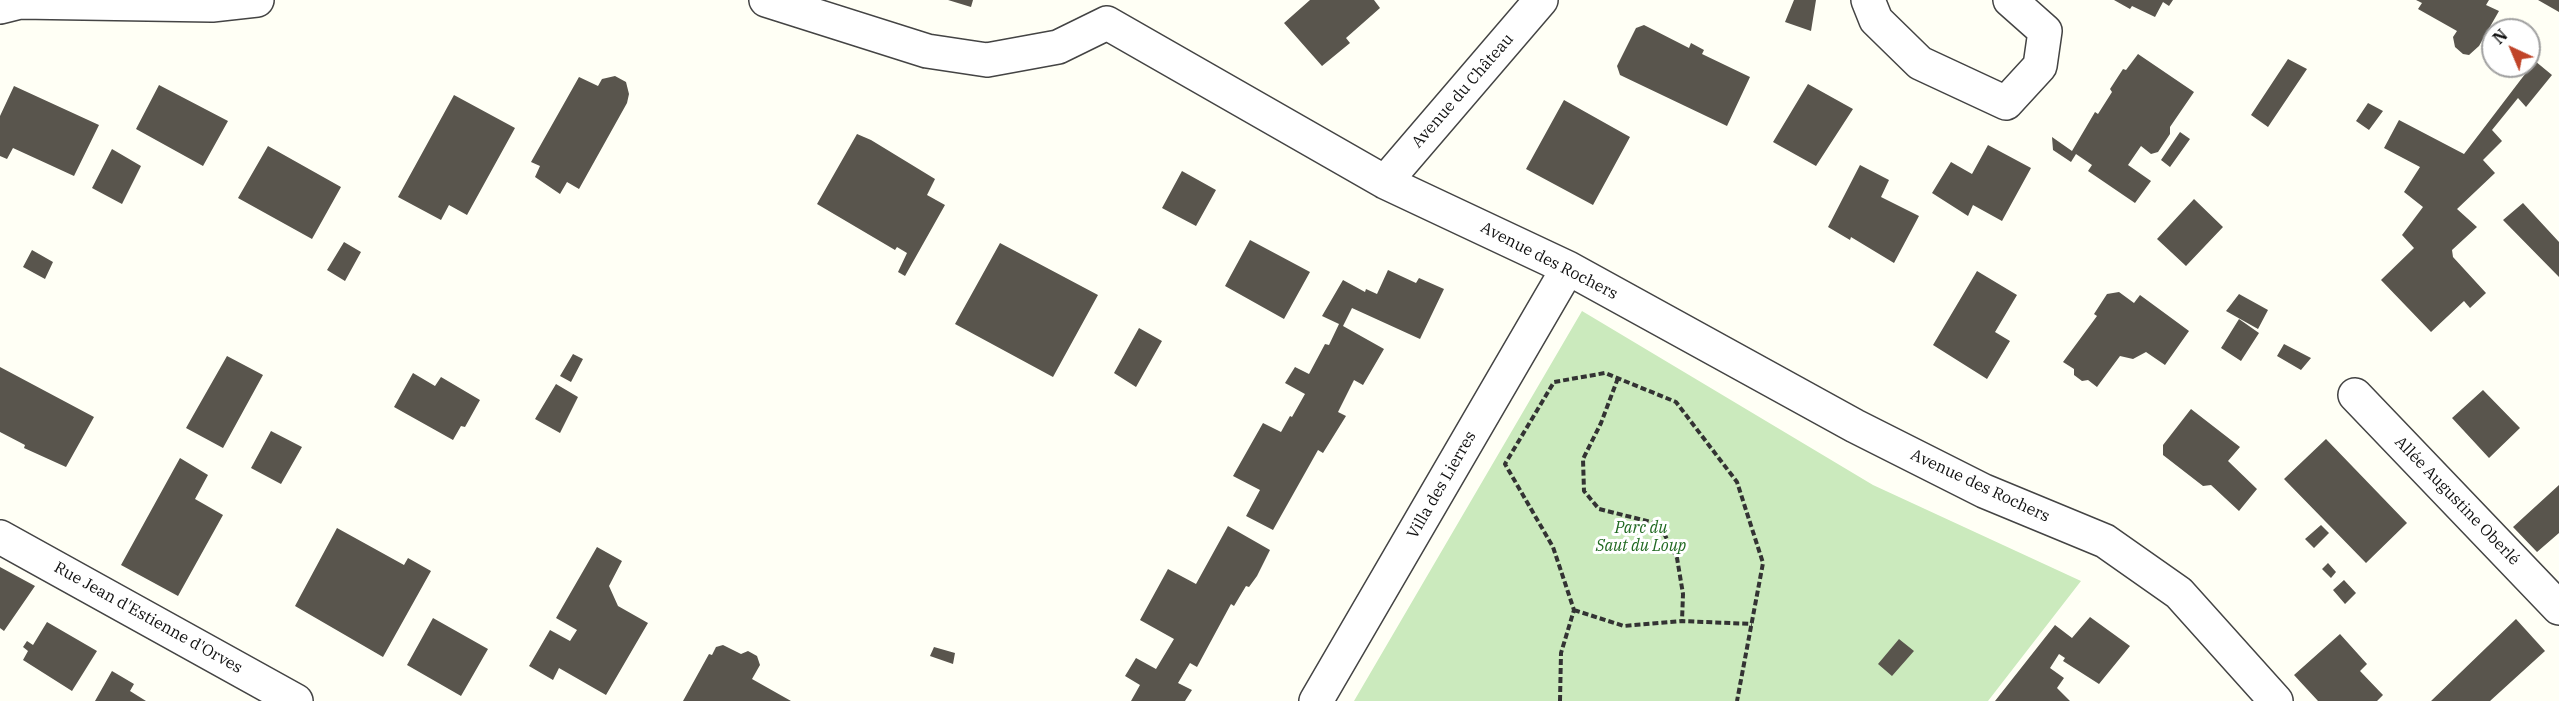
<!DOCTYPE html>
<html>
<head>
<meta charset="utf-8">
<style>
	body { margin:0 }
	#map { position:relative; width:2559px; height:701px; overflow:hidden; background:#fffff5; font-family:"IBM Plex Serif",serif }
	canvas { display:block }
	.north { position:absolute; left:2481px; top:18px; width:60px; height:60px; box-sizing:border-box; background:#fff; border:2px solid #a0a0a0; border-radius:50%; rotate:316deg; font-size:16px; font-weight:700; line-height:24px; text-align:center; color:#111 }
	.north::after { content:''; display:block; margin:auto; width:21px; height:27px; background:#c04429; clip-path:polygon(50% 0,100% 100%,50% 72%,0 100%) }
</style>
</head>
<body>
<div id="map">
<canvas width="2559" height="701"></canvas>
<div class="north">N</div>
</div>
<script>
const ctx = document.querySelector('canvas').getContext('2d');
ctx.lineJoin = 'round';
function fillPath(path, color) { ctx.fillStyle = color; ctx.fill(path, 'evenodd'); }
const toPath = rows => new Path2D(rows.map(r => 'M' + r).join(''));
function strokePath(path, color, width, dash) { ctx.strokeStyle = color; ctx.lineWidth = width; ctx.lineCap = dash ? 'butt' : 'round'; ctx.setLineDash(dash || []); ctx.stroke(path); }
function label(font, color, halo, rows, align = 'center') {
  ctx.font = font + ' "IBM Plex Serif",serif'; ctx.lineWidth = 6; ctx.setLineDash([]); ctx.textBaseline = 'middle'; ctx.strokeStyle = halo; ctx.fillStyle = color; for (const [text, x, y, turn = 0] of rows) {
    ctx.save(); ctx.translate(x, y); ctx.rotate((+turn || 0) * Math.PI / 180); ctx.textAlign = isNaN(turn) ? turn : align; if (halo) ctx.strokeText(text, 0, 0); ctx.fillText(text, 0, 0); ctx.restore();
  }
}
const green = toPath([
	[1582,311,1873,485,2081,581,1988,701,1354,701]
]);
const building = toPath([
	[948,0,973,0,971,7],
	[1310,0,1374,0,1380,8,1346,38,1350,43,1322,66,1284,23],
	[1794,0,1816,0,1811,31,1785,22],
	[2114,0,2173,0,2169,6,2163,2,2155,17,2132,6,2130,9],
	[2416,0,2489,0,2486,5,2499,11,2479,46,2469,55,2463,54,2455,47,2453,37,2457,31,2418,9,2422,3],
	[2538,0,2559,0,2559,12],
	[1644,25,1689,48,1691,43,1704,50,1702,54,1750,77,1727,126,1620,75,1617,66,1636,28],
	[2138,54,2194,92,2170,127,2170,134,2158,152,2151,154,2141,146,2128,165,2151,181,2135,203,2088,171,2092,165,2076,154,2071,162,2053,150,2052,137,2072,151,2095,112,2098,114,2112,92,2110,89,2123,69,2126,70],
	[2288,59,2307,69,2268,127,2251,115],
	[2535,61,2552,75,2526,107,2518,98,2492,130,2502,141,2483,160,2495,173,2457,209,2477,227,2452,250,2453,257,2486,293,2470,308,2464,301,2431,332,2381,280,2414,248,2402,235,2423,207,2404,192,2420,167,2384,148,2399,120,2464,154],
	[615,76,626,82,629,94,627,103,579,189,567,182,560,194,535,177,540,166,531,162,579,77,598,86,602,79],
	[1808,84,1853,109,1816,166,1773,142],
	[159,85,228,121,203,166,136,129],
	[14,86,99,125,74,176,13,148,7,159,0,156,0,116],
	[454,95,515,128,467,215,449,205,441,220,398,197],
	[1564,100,1630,137,1593,205,1526,169],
	[2368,103,2383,111,2369,130,2356,121],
	[2180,132,2190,139,2170,167,2161,160],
	[857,134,871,140,935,179,927,195,945,205,905,276,898,272,907,253,897,247,895,250,817,204],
	[1988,145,2031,168,2002,221,1973,205,1968,216,1932,193,1951,162,1972,174],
	[268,146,341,187,312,239,238,198],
	[112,149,141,166,122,204,92,188],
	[1860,165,1889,180,1881,197,1919,216,1894,263,1851,237,1850,240,1828,227],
	[1182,171,1216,190,1196,226,1162,208],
	[2194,199,2223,227,2186,266,2157,239],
	[2523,203,2559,242,2559,277,2503,220],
	[1250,240,1310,272,1284,319,1225,286],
	[344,242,361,252,345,281,327,270],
	[1000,243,1098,295,1053,377,955,324],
	[32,250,53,262,45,279,23,267],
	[1388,270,1416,283,1419,278,1444,289,1420,339,1352,308,1343,326,1384,349,1363,385,1354,380,1338,412,1346,416,1323,453,1318,450,1273,530,1246,516,1260,490,1233,476,1263,423,1281,432,1290,416,1292,417,1305,394,1285,383,1295,367,1309,374,1325,344,1329,345,1339,324,1322,316,1343,280,1365,292,1366,289,1377,294],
	[1977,271,2017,295,1995,332,2010,341,1987,379,1933,345],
	[2119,292,2134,303,2140,295,2189,331,2165,365,2146,352,2133,359,2120,356,2097,387,2088,380,2082,381,2074,375,2074,369,2063,362,2097,316,2094,314,2107,294],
	[2239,294,2268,310,2258,329,2226,311],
	[2239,319,2259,333,2241,361,2221,348],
	[1139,328,1162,341,1136,387,1114,373],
	[2284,344,2311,358,2301,370,2277,356],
	[573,354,583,359,571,382,560,376],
	[227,356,263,375,223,448,186,428],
	[0,367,94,417,66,467,24,448,25,445,0,432],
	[413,373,435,386,441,377,480,400,465,427,461,426,453,440,394,407],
	[556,384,578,397,560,433,535,419],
	[2483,390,2520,428,2489,458,2452,418],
	[2191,409,2240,447,2228,461,2257,489,2239,511,2211,485,2203,486,2163,455,2163,445],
	[271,431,302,447,281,484,251,468],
	[2326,439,2407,523,2366,563,2284,479],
	[180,458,208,475,195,499,223,515,178,596,121,565],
	[2559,485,2559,533,2537,552,2513,527],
	[2321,525,2329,533,2314,548,2305,539],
	[1228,526,1270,550,1257,576,1249,587,1246,586,1234,606,1231,604,1197,667,1190,663,1178,683,1192,690,1185,701,1131,701,1140,685,1125,676,1136,658,1156,669,1174,639,1140,620,1168,569,1196,584],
	[337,528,404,565,408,558,431,571,383,657,295,606],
	[597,547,622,561,609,586,618,606,648,623,606,695,559,668,553,680,529,666,550,630,570,641,577,630,556,618],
	[2328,563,2336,572,2331,578,2322,569],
	[0,567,35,586,4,631,0,628],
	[2344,580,2356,593,2345,604,2333,590],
	[2090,617,2130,646,2099,684,2063,661,2065,658,2059,654,2050,668,2064,678,2057,688,2070,701,1995,701,2055,625,2072,638],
	[433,618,488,649,461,696,407,665],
	[2516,619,2545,651,2490,701,2431,701],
	[47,622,97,651,72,691,23,660,28,651,23,647,27,641,33,645],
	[2340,634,2367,664,2360,671,2383,695,2377,701,2318,701,2294,675],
	[1899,639,1914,651,1892,676,1878,664],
	[723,645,741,654,748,651,757,656,760,665,752,679,791,701,683,701,709,654,712,655,716,647],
	[934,647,955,653,953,664,930,656],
	[112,671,134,684,130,691,146,701,95,701]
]);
const path = toPath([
	[1618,378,1601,423,1583,459,1584,491,1599,509,1659,524,1677,558,1683,594,1682,621],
	[1574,610,1624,626,1682,621,1752,624],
	[1560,701,1561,653,1574,610,1553,547,1505,464,1554,382,1605,373,1676,402,1737,482,1763,563,1737,701]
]);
const minor = toPath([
	[766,0,927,51,987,60,1058,47,1107,23],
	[1868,0,1876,20,1920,63,2006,103,2040,66,2045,31,2010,0],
	[0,7,20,2,212,5,257,0],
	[1107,23,1385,182,1568,268,1855,426,1984,491,2105,541,2179,593,2276,701],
	[1385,182,1541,0],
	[2355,395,2559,608],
	[0,537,296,701],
	[1316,701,1568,268]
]);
const streetNames = [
	["Avenue du Château",1463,91,-49],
	["Avenue des Rochers",1549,261,27],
	["Villa des Lierres",1442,485,-60],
	["Avenue des Rochers",1980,486,25],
	["Allée Augustine Oberlé",2457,501,46],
	["Rue Jean d'Estienne d'Orves",148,618,29]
];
const parkNames = [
	["Parc du",1641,528],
	["Saut du Loup",1641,546]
];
fillPath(green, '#cbeabd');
fillPath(building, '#59554d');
strokePath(minor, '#444', 36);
strokePath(path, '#333', 4, [6, 3]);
strokePath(minor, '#fff', 33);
label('16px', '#111', '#fff', streetNames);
label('italic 16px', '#206921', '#fff', parkNames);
</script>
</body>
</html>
